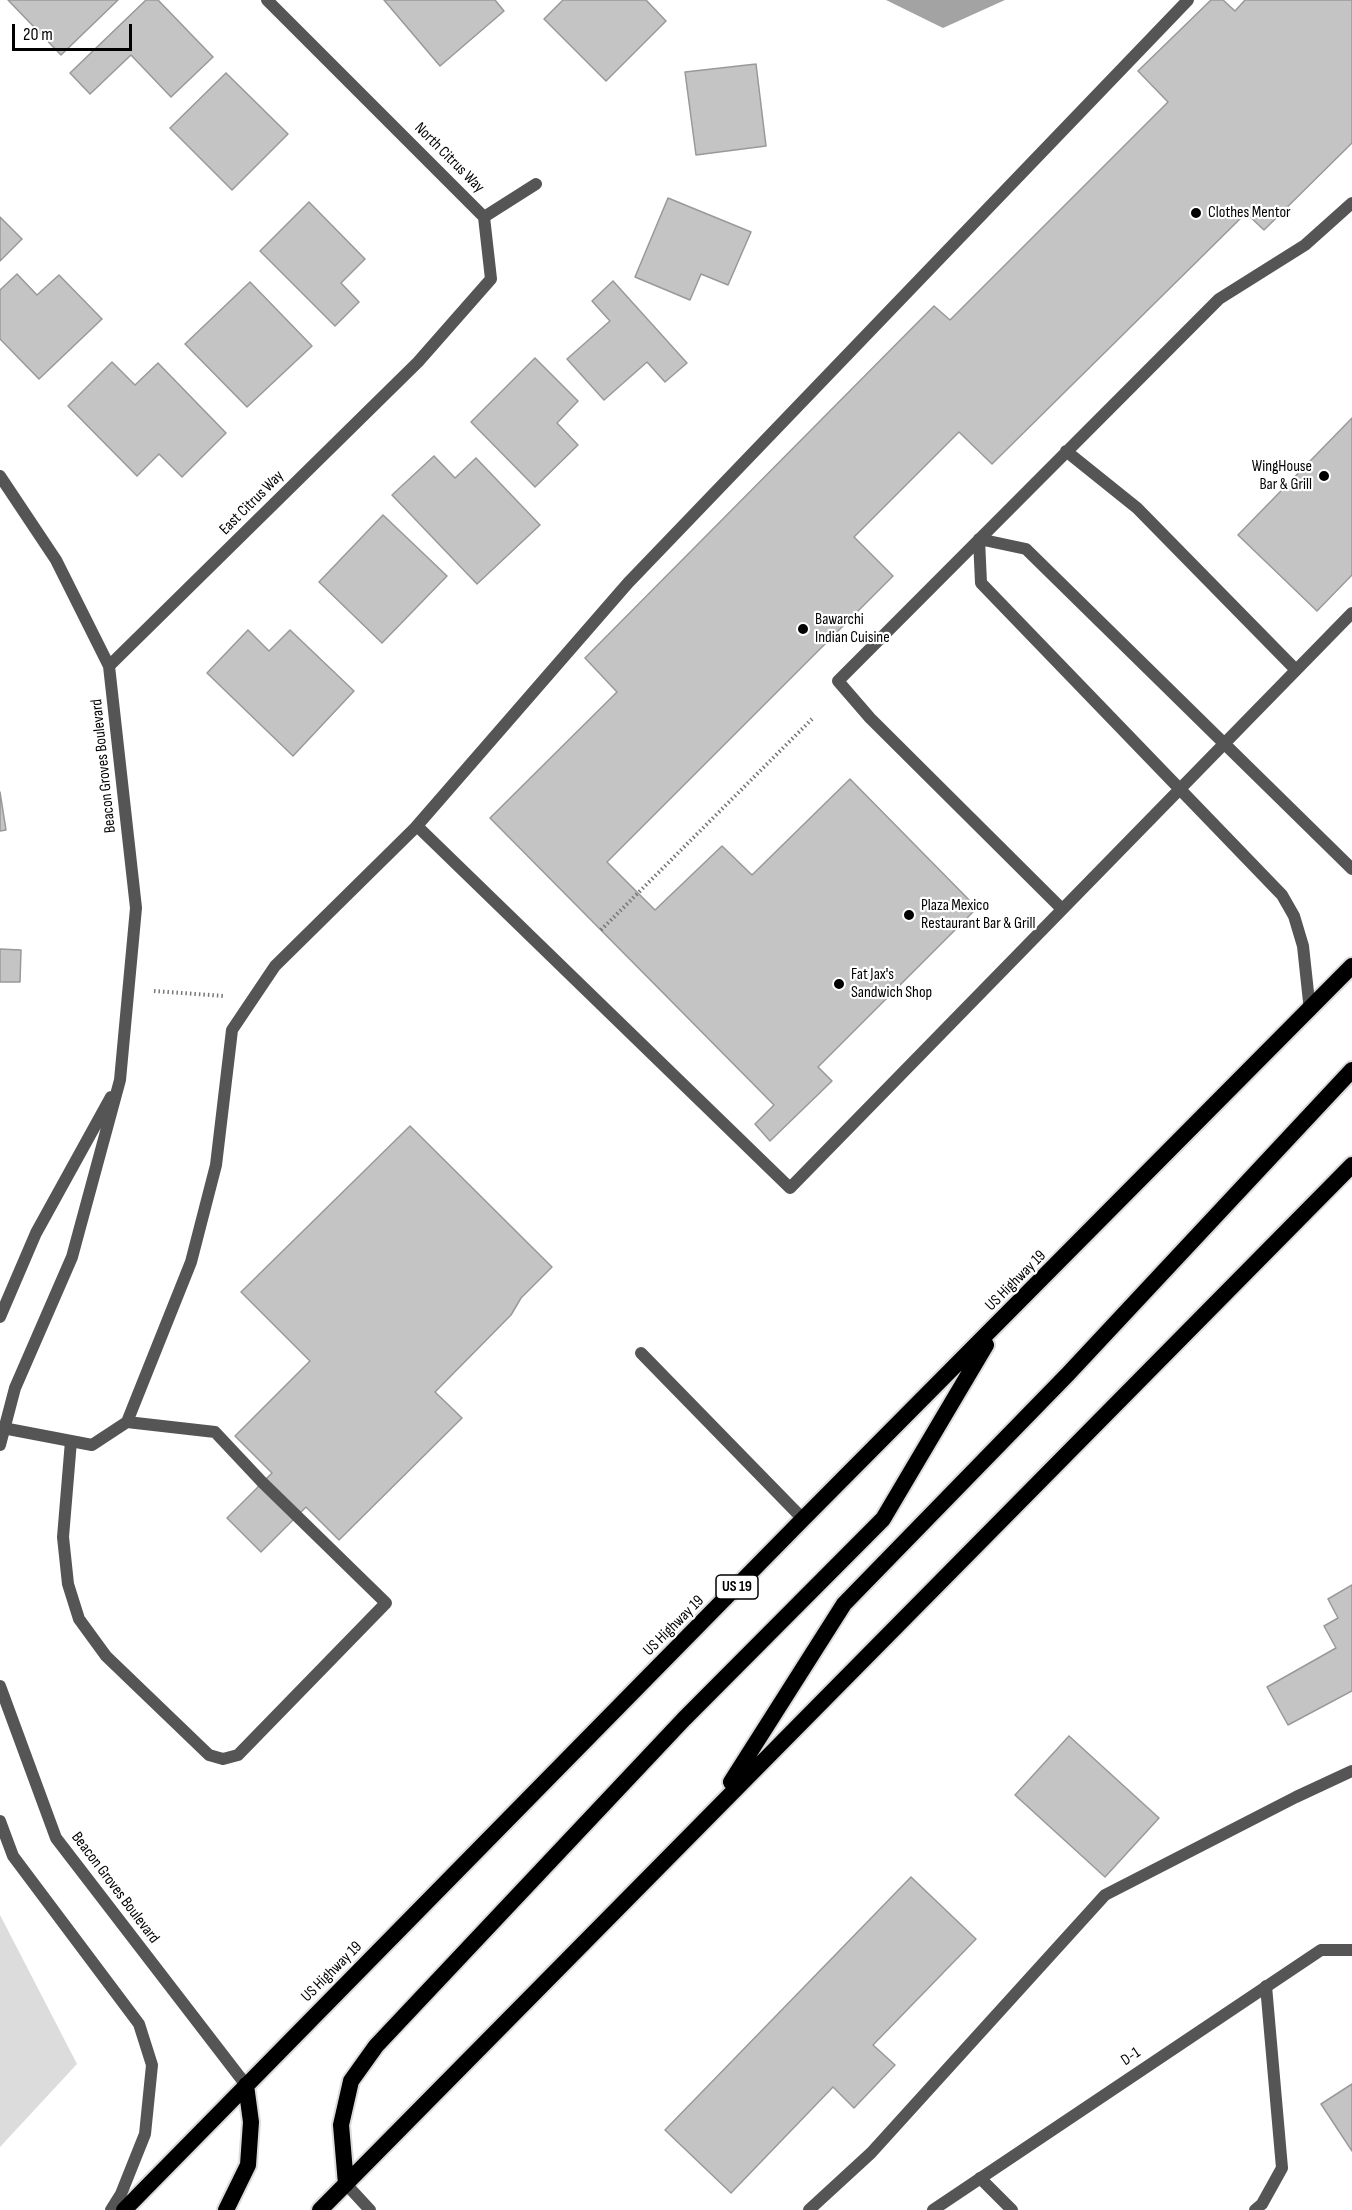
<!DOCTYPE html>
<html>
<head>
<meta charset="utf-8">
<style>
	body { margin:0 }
	#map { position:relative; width:1352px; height:2210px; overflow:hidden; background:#fff; font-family:"Sofia Sans Condensed",sans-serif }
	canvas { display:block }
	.scale { position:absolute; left:12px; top:24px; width:120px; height:27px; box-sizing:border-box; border:3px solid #000; border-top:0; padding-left:8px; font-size:18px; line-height:21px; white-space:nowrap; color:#000; -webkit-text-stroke:4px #fff; paint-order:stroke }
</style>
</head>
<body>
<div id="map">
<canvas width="1352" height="2210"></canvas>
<div class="scale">20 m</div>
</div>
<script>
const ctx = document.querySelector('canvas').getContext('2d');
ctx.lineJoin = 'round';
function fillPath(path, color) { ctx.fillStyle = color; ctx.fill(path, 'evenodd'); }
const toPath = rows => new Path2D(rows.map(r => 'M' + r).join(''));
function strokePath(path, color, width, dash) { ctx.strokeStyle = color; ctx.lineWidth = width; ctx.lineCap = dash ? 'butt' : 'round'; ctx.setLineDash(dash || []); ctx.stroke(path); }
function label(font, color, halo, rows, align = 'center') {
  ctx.font = font + ' "Sofia Sans Condensed",sans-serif'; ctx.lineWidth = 4.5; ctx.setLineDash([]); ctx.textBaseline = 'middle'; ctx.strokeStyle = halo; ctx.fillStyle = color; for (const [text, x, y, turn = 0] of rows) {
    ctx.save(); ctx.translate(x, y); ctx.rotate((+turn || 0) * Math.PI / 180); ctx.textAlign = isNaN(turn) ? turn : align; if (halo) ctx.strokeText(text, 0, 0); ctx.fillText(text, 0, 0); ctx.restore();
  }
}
const green = toPath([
	[0,1915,77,2064,0,2147]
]);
const water = toPath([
	[886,0,1005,0,943,28]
]);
const building = toPath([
	[8,0,118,0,61,55,8,0],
	[146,0,158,0,213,57,171,97,131,55,90,94,70,73,146,0],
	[384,0,495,0,504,11,440,66,384,0],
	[563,0,646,0,666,21,606,81,544,19,563,0],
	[1211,0,1223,0,1235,11,1245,0,1352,0,1352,143,1264,230,1246,213,992,464,959,432,854,537,893,576,607,862,655,910,722,846,752,875,850,779,977,908,818,1067,832,1081,770,1141,755,1124,774,1105,490,818,617,692,585,658,934,306,950,320,1168,102,1138,71,1211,0],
	[756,64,766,146,696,155,685,72,756,64],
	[226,73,288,134,232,190,170,128,226,73],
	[668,198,751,232,728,285,701,274,690,300,635,277,668,198],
	[309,202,365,259,341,283,359,302,335,326,260,251,309,202],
	[0,217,22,239,0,261,0,217],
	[17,274,37,295,59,275,102,319,39,379,0,339,0,290,17,274],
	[613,281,687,363,665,382,647,362,604,400,567,359,610,321,592,301,613,281],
	[250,282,312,346,247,407,185,344,250,282],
	[535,358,578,401,557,423,578,445,535,487,471,422,535,358],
	[112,362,135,385,158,363,226,433,182,477,159,454,137,476,68,406,112,362],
	[1352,418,1352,575,1317,611,1238,535,1352,418],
	[434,456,455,478,476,458,540,525,477,584,392,495,434,456],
	[383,515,447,576,382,643,319,582,383,515],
	[248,630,269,651,290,630,354,691,293,756,207,673,248,630],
	[0,792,6,830,0,831,0,792],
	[0,949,21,950,20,982,0,982,0,949],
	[410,1126,552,1267,521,1298,511,1315,435,1392,462,1418,339,1540,306,1507,261,1552,227,1518,272,1473,235,1436,310,1361,241,1292,410,1126],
	[1352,1585,1352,1691,1288,1725,1267,1687,1336,1648,1324,1626,1338,1618,1328,1599,1352,1585],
	[1069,1736,1159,1818,1105,1877,1015,1795,1069,1736],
	[911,1877,976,1939,873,2045,895,2065,854,2108,833,2087,731,2193,665,2130,911,1877],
	[1352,2084,1352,2151,1321,2104,1352,2084]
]);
const path = toPath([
	[601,930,812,719],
	[154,991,224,996]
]);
const service = toPath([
	[1066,451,1137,508,1296,670],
	[979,539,981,583,1282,895,1294,916,1303,946,1310,1011],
	[979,539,1026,549,1352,869],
	[415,828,628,583,1188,0],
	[1062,909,870,718,838,681,1219,299,1305,245,1352,203],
	[641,1353,803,1519],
	[3,1428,92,1445,127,1422,191,1262,216,1165,232,1030,275,966,417,826,790,1188,1352,613],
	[71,1441,63,1537,68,1584,79,1619,106,1656,209,1755,223,1759,238,1755,386,1603,262,1482,215,1432,127,1422],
	[980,2178,1012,2210],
	[809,2210,871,2153,1105,1895,1296,1797,1352,1771],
	[1255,2210,1262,2204,1282,2168,1266,1986]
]);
const minor = toPath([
	[484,217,536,184],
	[0,476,56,560,109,666,136,908,120,1080,72,1257,15,1388,0,1445],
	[109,666,418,362,491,279,484,217,267,0],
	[0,1317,36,1233,111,1097],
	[0,1686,56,1838,246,2085],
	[0,1821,13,1856,139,2024,152,2065,145,2134,121,2194,111,2210],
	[346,2184,370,2210],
	[933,2210,1321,1950,1352,1950]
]);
const trunk = toPath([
	[731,1782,844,1604,1068,1374,1352,1070],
	[346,2184,341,2125,351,2081,376,2046,684,1719,883,1519,986,1345],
	[124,2210,803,1519,1352,966],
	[226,2210,248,2165,251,2122,246,2085],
	[320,2210,1352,1165]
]);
const markers = [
	[1196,213,6,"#000"],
	[1324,476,6,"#000"],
	[803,629,6,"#000"],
	[909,915,6,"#000"],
	[839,984,6,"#000"]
];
const shields = [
	[737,1587,42]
];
const shieldNames = [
	["US 19",737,1587]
];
const streetNames = [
	["North Citrus Way",449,158,45],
	["East Citrus Way",252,503,-45],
	["Beacon Groves Boulevard",104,766,-96],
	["US Highway 19",1016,1281,-45],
	["US Highway 19",674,1626,-45],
	["Beacon Groves Boulevard",115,1888,53],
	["US Highway 19",332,1972,-45],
	["D-1",1131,2057,-34]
];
const poiNames = [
	["Clothes Mentor",1208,213],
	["WingHouse",1312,467,"right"],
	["Bar & Grill",1312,485,"right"],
	["Bawarchi",815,620],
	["Indian Cuisine",815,638],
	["Plaza Mexico",921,906],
	["Restaurant Bar & Grill",921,924],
	["Fat Jax's",851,975],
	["Sandwich Shop",851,993]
];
fillPath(green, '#dcdcdc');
fillPath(water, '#a3a3a3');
fillPath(building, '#c4c4c4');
strokePath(building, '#999', 1.5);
strokePath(trunk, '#dbdbdb', 20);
strokePath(path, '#777', 4, [1.5, 3]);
strokePath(service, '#555', 12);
strokePath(minor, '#555', 12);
strokePath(trunk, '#000', 16);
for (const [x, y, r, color] of markers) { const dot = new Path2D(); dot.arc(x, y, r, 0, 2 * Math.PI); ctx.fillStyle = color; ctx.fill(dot); strokePath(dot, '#fff', 2); }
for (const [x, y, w] of shields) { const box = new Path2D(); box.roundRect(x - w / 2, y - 12, w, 24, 4.5); ctx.fillStyle = '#fff'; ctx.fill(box); strokePath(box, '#000', 1.5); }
label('bold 15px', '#000', null, shieldNames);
label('16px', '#000', '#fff', streetNames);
label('16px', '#000', '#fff', poiNames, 'left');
</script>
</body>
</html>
